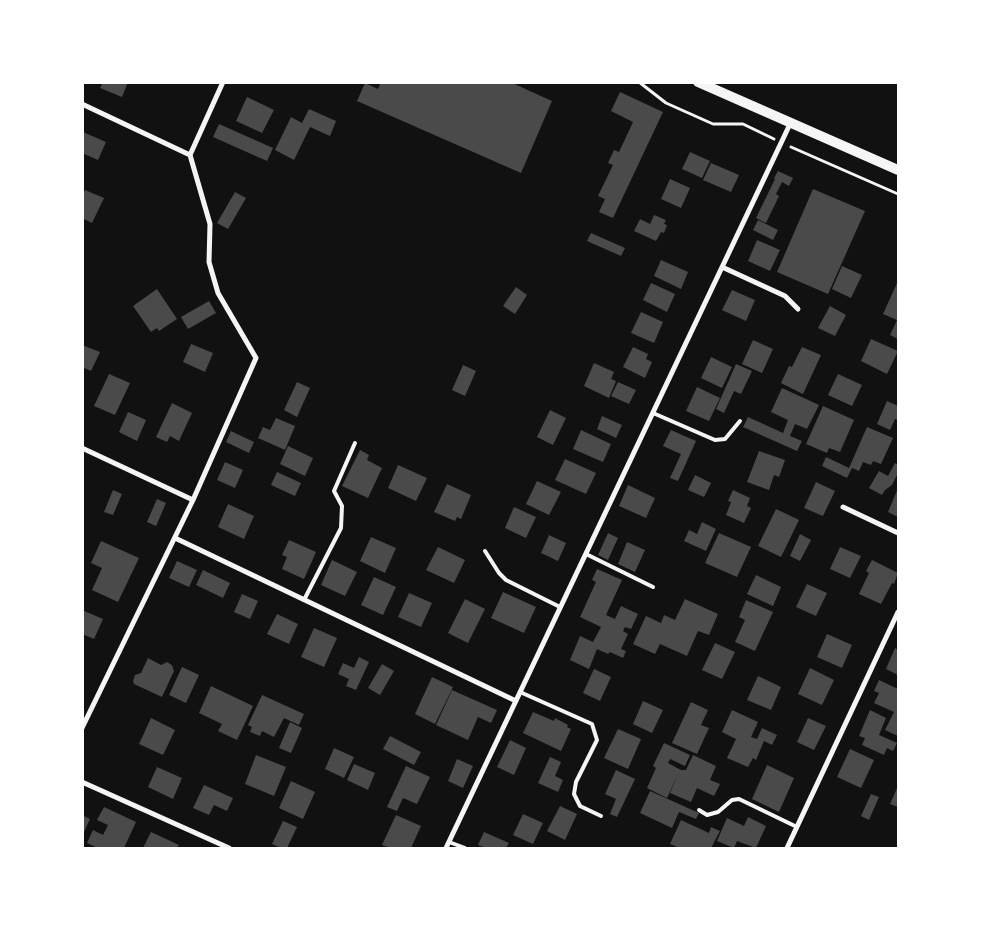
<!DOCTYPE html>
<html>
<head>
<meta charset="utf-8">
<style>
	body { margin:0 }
	#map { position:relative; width:981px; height:931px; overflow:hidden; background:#111; font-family:Georgia,serif }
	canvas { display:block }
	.frame { position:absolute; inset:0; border:84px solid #fff; pointer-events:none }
</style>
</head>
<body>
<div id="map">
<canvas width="981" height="931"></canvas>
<div class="frame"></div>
</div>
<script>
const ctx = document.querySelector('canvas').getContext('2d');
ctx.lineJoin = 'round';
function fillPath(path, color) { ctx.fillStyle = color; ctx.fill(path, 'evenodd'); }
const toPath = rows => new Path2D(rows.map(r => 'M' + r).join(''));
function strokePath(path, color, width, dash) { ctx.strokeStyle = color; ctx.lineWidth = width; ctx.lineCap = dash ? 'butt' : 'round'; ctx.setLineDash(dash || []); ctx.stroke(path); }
const building = toPath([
	[103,82,128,82,122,97,100,88],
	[381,82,510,82,552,101,521,173,357,101,365,83,378,89],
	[620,92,663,112,613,218,599,212,605,199,598,196,613,165,608,163,614,150,619,152,633,122,611,111],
	[247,97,274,110,262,133,236,121],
	[309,109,336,121,330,136,310,127,294,160,275,150,291,117,302,123],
	[219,124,273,148,267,161,213,137],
	[83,132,106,142,98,160,82,153],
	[690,152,710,161,702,178,682,169],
	[711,163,739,175,731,192,703,180],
	[778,171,793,178,789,186,782,182,776,194,779,196,766,223,756,218,775,179,774,178],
	[670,179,690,188,681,208,661,199],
	[813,189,865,211,828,294,777,272],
	[85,190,104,198,92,223,82,218,82,196],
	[235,192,246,198,228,229,217,223],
	[654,215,666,220,664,224,667,225,664,233,661,232,656,241,634,231,640,219,650,224],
	[758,220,778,230,773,240,753,230],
	[591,233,625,248,621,256,587,241],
	[757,240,780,250,770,271,748,261],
	[661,260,688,272,681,289,654,276],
	[842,266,862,275,851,298,832,289],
	[898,281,898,339,890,335,897,320,883,314],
	[651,283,675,294,667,312,643,300],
	[516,287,527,295,515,314,503,306],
	[157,289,177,319,159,331,157,328,151,332,133,306],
	[732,290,755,300,746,321,722,310],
	[209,301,216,313,188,329,181,317],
	[830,306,846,315,835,336,818,328],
	[641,312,663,322,654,343,631,333],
	[871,339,898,351,887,374,861,361],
	[753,340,773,349,762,373,742,364],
	[191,344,213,353,205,372,183,362],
	[82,345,100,352,91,371,82,367],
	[633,347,648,354,646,359,652,362,645,378,623,367],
	[802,347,821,355,803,394,781,383,789,366,792,367],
	[711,357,732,367,722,388,701,378],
	[594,363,614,372,611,379,616,381,609,398,584,386],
	[736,364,752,371,741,394,734,391,724,413,716,409],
	[463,365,476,371,465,396,452,390],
	[109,374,130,383,115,415,94,406],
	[838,374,862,385,852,406,828,395],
	[297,382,310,388,297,417,284,410],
	[618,382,636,390,629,404,611,396],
	[697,387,720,398,709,421,686,411],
	[782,388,819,405,807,429,795,424,790,436,802,441,797,451,743,427,748,417,783,433,788,420,771,412],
	[887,401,898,406,898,420,895,419,890,430,877,424],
	[172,403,192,413,179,441,170,436,167,442,156,437],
	[823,406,854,420,840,452,829,448,827,453,806,444],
	[550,410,566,418,553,445,537,437],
	[128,412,146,420,137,441,119,432],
	[602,416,622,425,616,438,597,429],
	[276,418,295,426,285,450,258,438,263,427,270,430],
	[867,427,893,438,881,464,873,461,871,465,863,462,859,471,852,468,847,478,822,466,826,457,849,468],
	[581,430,611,444,603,462,573,449],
	[671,430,696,441,678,481,670,478,681,454,663,446],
	[231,431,254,442,249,453,226,442],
	[288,446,313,458,305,476,280,464],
	[360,450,369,455,367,460,382,468,368,498,342,486],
	[759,451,785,460,779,477,774,475,769,490,747,482],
	[565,459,596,473,586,494,555,480],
	[225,462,243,470,235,488,217,480],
	[895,463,898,465,898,473,892,485,885,490,882,495,869,488,879,471,888,476],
	[398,465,427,478,416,501,388,488],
	[277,472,301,483,295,496,271,485],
	[695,475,711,483,704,497,688,490],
	[537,481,561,492,549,515,526,504],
	[816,482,835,491,823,516,804,508],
	[447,484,471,495,461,519,457,517,455,521,434,512],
	[628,485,655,498,646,518,619,506],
	[898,488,898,517,888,512],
	[113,490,122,494,113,515,104,512],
	[733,490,750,498,747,506,751,508,744,523,726,515,731,502,728,501],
	[157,499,166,503,156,526,147,522],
	[228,504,254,516,244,539,218,527],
	[514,507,536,517,526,538,505,528],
	[776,509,799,520,781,557,758,546],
	[702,522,716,529,706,551,684,541,689,530,697,534],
	[608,533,618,538,608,560,598,555],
	[719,533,751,547,737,577,705,563],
	[800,534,811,540,800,561,790,556],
	[549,535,566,543,558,561,541,553],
	[371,537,396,548,385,573,360,561],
	[289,540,316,552,304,579,282,569,287,557,282,555],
	[101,541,139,558,118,602,92,590,102,568,91,563],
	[627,542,645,550,635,572,618,564],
	[438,547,465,560,454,583,426,570],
	[840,547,861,556,850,578,830,569],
	[332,560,357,572,345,596,321,585],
	[872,560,898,573,894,584,892,583,881,604,859,594,869,573,866,571],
	[177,561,197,570,189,587,169,578],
	[597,569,622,580,606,615,615,619,621,606,638,614,631,629,625,627,623,631,628,634,621,649,626,651,623,658,610,652,608,654,597,649,589,669,570,660,580,636,593,642,601,627,580,617,596,582,592,580],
	[203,570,230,583,223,598,196,585],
	[756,575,781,587,773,606,747,594],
	[374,577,396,587,383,615,361,605],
	[807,584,827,593,816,616,796,607],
	[503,592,536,607,524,633,491,618],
	[409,593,432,603,421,627,398,617],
	[242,594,258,601,250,619,234,612],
	[465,599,485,609,468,643,448,633],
	[685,599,718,614,709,635,698,631,687,656,660,644,655,654,633,644,646,616,661,623,664,615,675,620],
	[746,600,773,612,755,651,735,642,745,620,739,617],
	[82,610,103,619,94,639,82,634],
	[277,614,298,624,289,644,267,634],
	[314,628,337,638,324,667,301,657],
	[827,634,852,645,842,668,817,657],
	[715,643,735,652,722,679,702,670],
	[895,648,898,650,898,675,886,669],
	[359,657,369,662,356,690,346,686,349,679,338,674,343,663,354,668],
	[148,658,161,665,167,662,172,665,174,671,162,697,134,684,133,681,135,675,141,673],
	[382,664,394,671,380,695,368,688],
	[182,667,199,675,186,703,169,695],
	[810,668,834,680,822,705,798,694],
	[594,669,611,677,600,701,583,693],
	[758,676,781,687,771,710,747,700],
	[432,677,453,687,435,724,415,714],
	[879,680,898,689,897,704,898,705,898,736,885,730,894,712,874,703,879,693,874,691],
	[211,686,253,706,237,740,218,731,222,724,199,713],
	[452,690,497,710,491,723,478,717,468,740,436,725],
	[262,695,304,714,299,725,284,718,274,737,262,731,260,736,250,732,252,727,248,725],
	[643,701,663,710,652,733,633,724],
	[691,702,708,710,701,725,709,728,697,754,672,743],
	[732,710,758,722,751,737,757,739,762,728,777,735,772,745,764,741,756,760,753,758,748,767,727,758,736,739,722,732],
	[870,710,886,718,879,735,897,743,893,751,887,748,884,755,862,745,865,738,859,736],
	[533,712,554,721,555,718,568,725,567,727,571,729,561,751,523,733],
	[151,718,175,730,163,755,139,744],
	[808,718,826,726,814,750,797,742],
	[290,722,302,728,291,753,279,748],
	[618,729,641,739,628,769,604,758],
	[390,736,421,752,414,765,383,749],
	[510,740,526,748,514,775,497,767],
	[664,743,690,755,685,766,670,759,668,763,681,770,686,770,693,755,716,766,710,780,720,784,714,796,697,788,691,802,670,793,678,774,667,798,647,788,656,768,653,766],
	[334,748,354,757,344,778,325,769],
	[850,749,874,760,861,788,837,777],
	[256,755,286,767,274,796,245,784],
	[550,757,561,762,555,776,563,780,558,792,538,783],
	[457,759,473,766,463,788,448,781],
	[354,764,375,773,368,790,347,780],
	[767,765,794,778,779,812,752,799],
	[406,766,430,777,417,804,403,798,397,811,387,807],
	[157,767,182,778,173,799,148,787],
	[616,770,635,779,617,817,610,814,616,799,605,794],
	[291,781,315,792,303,819,279,808],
	[204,785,233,798,227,811,214,805,209,815,193,808],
	[898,786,898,807,890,804],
	[650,791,699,813,696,819,679,812,672,828,640,813],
	[871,794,879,797,869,820,861,816],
	[560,806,577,814,565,840,547,831],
	[104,807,136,822,124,848,98,848,87,843,93,830,103,835,108,825,97,820],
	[523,814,543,823,533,844,513,835],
	[82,815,90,819,82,836],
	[396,815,421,826,411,848,391,848,382,845],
	[748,817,766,826,756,848,737,841,734,848,717,841,727,818,744,826],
	[681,820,709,833,711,827,720,831,711,848,680,848,670,844],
	[283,821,297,827,287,848,281,848,272,844],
	[151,832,179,845,177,848,143,848],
	[484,832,509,843,506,848,486,848,478,845]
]);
const path = toPath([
	[639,82,666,103,713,124,743,124,774,139],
	[791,147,898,194]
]);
const service = toPath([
	[653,413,715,440,725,439,740,421],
	[485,551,499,573,506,580,560,607],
	[586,554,653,587],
	[304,600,341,528,342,506,334,491,355,443],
	[520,692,592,724,597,740,576,782,574,794,580,806,601,816],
	[699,810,707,815,718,812,732,800,739,799,797,827],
	[449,842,465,848]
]);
const minor = toPath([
	[82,104,190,155],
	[722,267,785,296,798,309],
	[82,448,193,500],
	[843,507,898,533],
	[175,538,516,701],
	[82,728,193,500,256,358,218,293,209,262,210,224,190,155,223,82],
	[82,782,229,848],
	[446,848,791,122],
	[787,848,898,612]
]);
const secondary = toPath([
	[698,82,898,170]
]);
fillPath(building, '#4a4a4a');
strokePath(path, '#f5f5f5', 3);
strokePath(service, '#f5f5f5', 4);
strokePath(minor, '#f5f5f5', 5);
strokePath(secondary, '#f5f5f5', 10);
</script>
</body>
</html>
